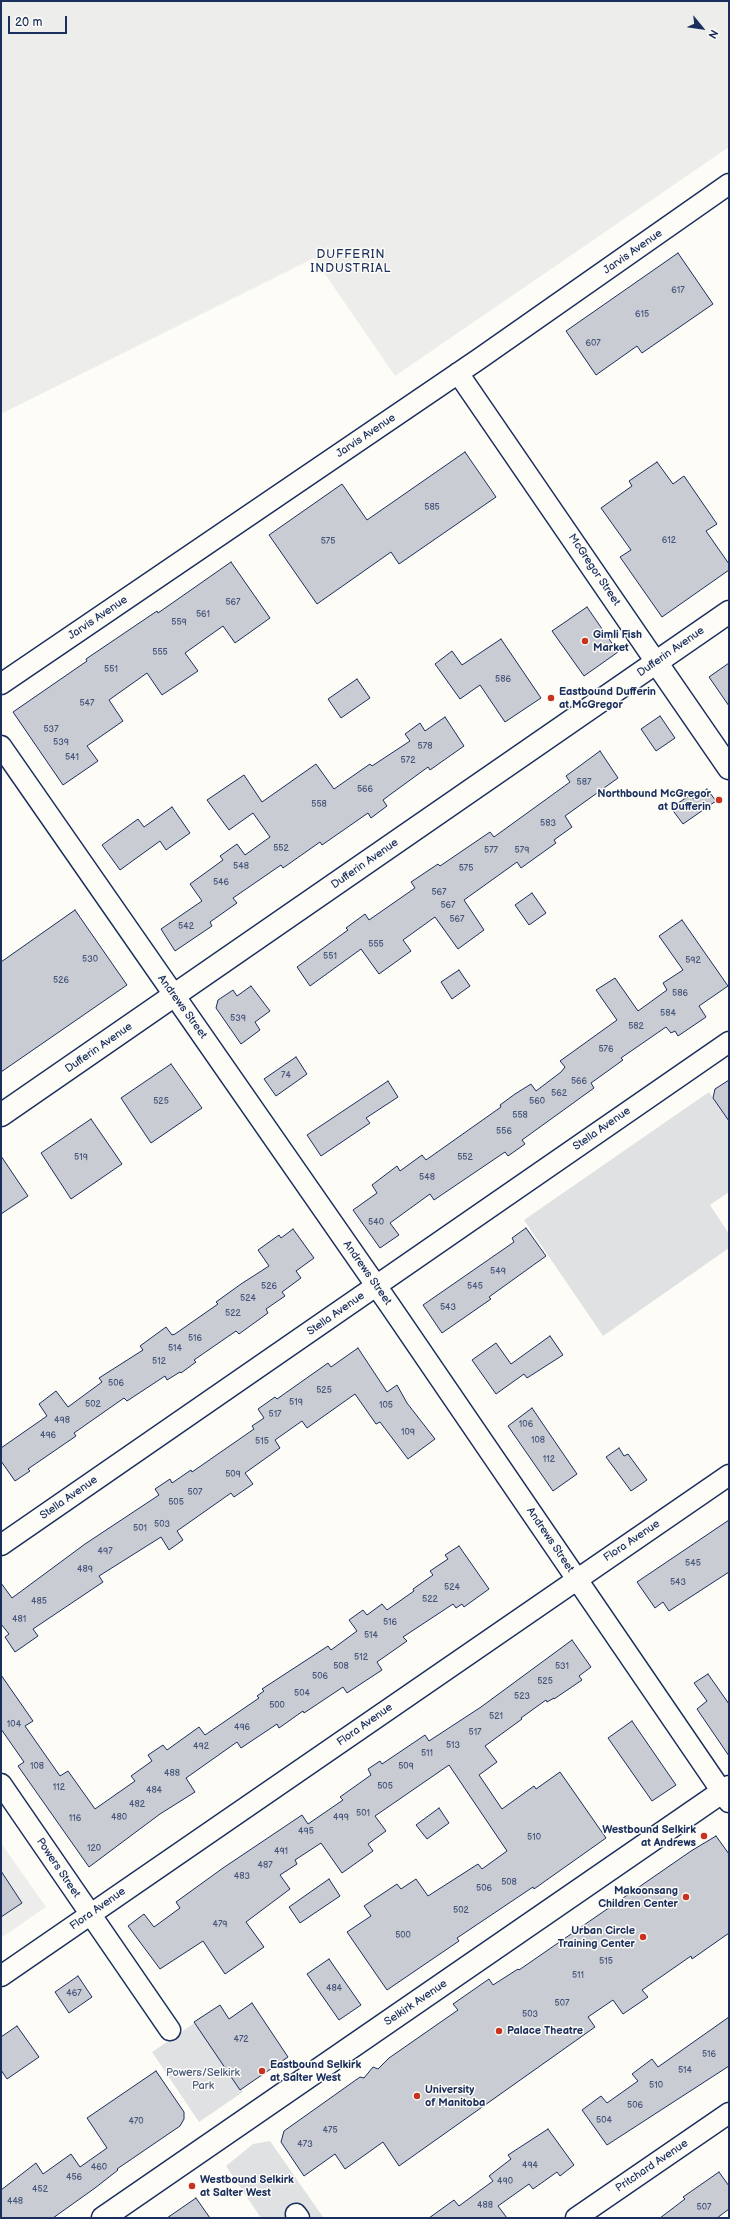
<!DOCTYPE html>
<html>
<head>
<meta charset="utf-8">
<style>
	body { margin:0 }
	#map { position:relative; width:730px; height:2219px; overflow:hidden; background:#fdfcf7; font-family:"Balsamiq Sans",sans-serif }
	canvas { display:block }
	.frame { position:absolute; inset:0; border:2px solid #1b2f5e; pointer-events:none }
	.north { position:absolute; left:682px; top:8px; width:40px; height:40px; -webkit-text-stroke:3px #fdfcf7; paint-order:stroke; rotate:119deg; font-size:11px; font-weight:700; line-height:16px; text-align:center; color:#1b2f5e }
	.north::after { content:''; display:block; margin:auto; width:14px; height:18px; background:#1b2f5e; clip-path:polygon(50% 0,100% 100%,50% 72%,0 100%) }
	.scale { position:absolute; left:8px; top:16px; width:59px; height:18px; box-sizing:border-box; border:2px solid #1b2f5e; border-top:0; padding-left:5px; font-size:12px; line-height:14px; white-space:nowrap; color:#1b2f5e; -webkit-text-stroke:3px #fdfcf7; paint-order:stroke }
</style>
</head>
<body>
<div id="map">
<canvas width="730" height="2219"></canvas>
<div class="frame"></div>
<div class="north">N</div>
<div class="scale">20 m</div>
</div>
<script>
const ctx = document.querySelector('canvas').getContext('2d');
ctx.lineJoin = 'round';
function fillPath(path, color) { ctx.fillStyle = color; ctx.fill(path, 'evenodd'); }
const toPath = rows => new Path2D(rows.map(r => 'M' + r).join(''));
function strokePath(path, color, width, dash) { ctx.strokeStyle = color; ctx.lineWidth = width; ctx.lineCap = dash ? 'butt' : 'round'; ctx.setLineDash(dash || []); ctx.stroke(path); }
function label(font, color, halo, rows, align = 'center') {
  ctx.font = font + ' "Balsamiq Sans",sans-serif'; ctx.lineWidth = 3; ctx.setLineDash([]); ctx.textBaseline = 'middle'; ctx.strokeStyle = halo; ctx.fillStyle = color; for (const [text, x, y, turn = 0] of rows) {
    ctx.save(); ctx.translate(x, y); ctx.rotate((+turn || 0) * Math.PI / 180); ctx.textAlign = isNaN(turn) ? turn : align; if (halo) ctx.strokeText(text, 0, 0); ctx.fillText(text, 0, 0); ctx.restore();
  }
}
const built = toPath([
	[1,1,729,1,729,147,395,376,314,258,1,414],
	[1,1843,46,1907,1,1938]
]);
const green = toPath([
	[709,1092,729,1120,729,1192,710,1205,729,1234,729,1248,603,1336,524,1220],
	[196,2022,243,2092,199,2122,152,2052],
	[270,2141,323,2217,261,2218,226,2166,253,2144]
]);
const building = toPath([
	[678,253,713,304,642,353,637,346,596,375,566,331,678,253],
	[465,452,496,497,399,564,391,552,317,604,269,535,342,484,367,520,465,452],
	[657,462,673,484,684,476,717,524,706,531,729,564,729,570,662,617,620,557,631,550,601,508,632,486,629,481,657,462],
	[231,562,270,618,235,643,223,626,185,653,198,671,162,695,147,673,109,700,123,721,87,746,98,761,63,785,13,712,87,661,86,659,157,611,158,613,231,562],
	[587,607,618,652,584,676,552,631,587,607],
	[501,639,541,698,505,722,480,685,460,699,435,664,452,651,462,665,501,639],
	[729,663,729,706,709,677,729,663],
	[357,679,370,698,341,718,328,699,357,679],
	[660,716,675,738,656,751,641,729,660,716],
	[445,717,464,746,430,770,428,767,391,794,383,800,387,806,371,818,368,813,322,845,320,842,283,868,281,865,233,898,237,903,210,922,212,926,175,951,161,929,202,901,190,884,223,860,220,856,237,844,245,855,270,837,253,813,229,830,207,800,244,775,262,802,316,764,334,789,370,764,372,766,410,741,405,734,420,723,425,731,445,717],
	[600,751,618,778,565,816,572,827,554,840,556,843,521,868,517,862,464,900,484,930,458,949,435,917,403,940,411,951,379,974,361,949,310,986,297,967,348,930,346,928,365,914,369,920,415,888,411,882,438,864,440,866,490,832,494,837,570,782,566,776,600,751],
	[707,789,716,801,683,824,671,808,690,795,693,799,707,789],
	[172,807,190,833,166,850,160,841,120,870,102,845,138,819,144,827,172,807],
	[532,893,546,913,529,925,515,905,532,893],
	[75,910,127,985,1,1072,1,962,75,910],
	[682,920,728,986,699,1006,706,1017,678,1036,675,1031,671,1033,666,1027,621,1058,623,1060,591,1083,594,1088,522,1140,525,1144,508,1156,505,1152,434,1200,430,1194,390,1223,399,1235,380,1248,353,1210,377,1193,372,1185,397,1166,400,1171,422,1155,426,1160,501,1107,500,1105,515,1094,531,1084,536,1091,561,1072,565,1067,560,1061,617,1020,596,990,615,978,638,1011,667,990,663,983,683,970,659,936,682,920],
	[459,970,470,986,452,999,441,982,459,970],
	[251,986,270,1011,255,1022,260,1030,241,1044,216,1008,218,1000,233,990,237,996,251,986],
	[296,1057,307,1074,276,1096,264,1079,296,1057],
	[171,1064,202,1108,151,1143,121,1098,171,1064],
	[729,1080,729,1121,713,1098,715,1089,729,1080],
	[388,1081,398,1097,366,1118,370,1123,321,1156,307,1135,388,1081],
	[91,1119,122,1164,71,1199,41,1153,91,1119],
	[1,1156,28,1196,1,1214,1,1156],
	[526,1228,546,1256,489,1297,491,1299,442,1333,423,1305,514,1242,512,1238,526,1228],
	[293,1229,314,1258,296,1271,301,1278,282,1292,285,1296,266,1309,268,1313,239,1334,236,1331,194,1360,196,1362,181,1373,180,1372,167,1380,165,1376,127,1401,124,1398,74,1433,76,1436,28,1469,30,1471,15,1481,1,1461,1,1448,47,1416,39,1404,56,1391,68,1407,102,1382,99,1378,143,1350,140,1346,166,1327,172,1335,175,1334,218,1304,216,1302,241,1284,269,1266,258,1250,279,1235,281,1238,293,1229],
	[550,1336,563,1355,527,1378,524,1374,496,1394,472,1360,496,1343,511,1364,550,1336],
	[358,1348,387,1392,397,1385,407,1403,435,1439,408,1459,380,1422,376,1424,355,1394,307,1428,302,1421,275,1440,280,1448,245,1473,253,1484,234,1497,231,1493,177,1531,183,1540,169,1550,161,1537,99,1576,103,1582,33,1629,38,1636,15,1652,5,1637,9,1634,1,1624,1,1583,12,1598,85,1544,159,1495,155,1489,170,1479,172,1483,191,1470,192,1472,254,1429,252,1426,264,1418,258,1409,275,1397,277,1399,328,1363,331,1367,358,1348],
	[532,1408,577,1474,553,1491,508,1426,532,1408],
	[619,1448,624,1456,628,1454,647,1480,631,1491,606,1457,619,1448],
	[729,1520,729,1572,669,1611,663,1602,655,1608,637,1582,729,1520],
	[459,1546,489,1589,464,1607,462,1604,456,1608,453,1604,403,1637,407,1641,377,1662,382,1670,347,1693,343,1687,304,1713,303,1711,279,1728,277,1724,241,1748,237,1742,186,1778,195,1792,160,1814,89,1867,18,1766,24,1762,1,1729,1,1675,33,1721,25,1726,60,1776,68,1771,95,1809,135,1781,131,1776,152,1761,148,1755,163,1745,167,1750,199,1727,205,1735,259,1698,257,1696,264,1691,262,1689,328,1646,331,1650,357,1631,349,1620,363,1610,367,1615,382,1604,387,1610,414,1591,413,1589,433,1575,430,1571,448,1559,445,1555,459,1546],
	[572,1640,591,1667,579,1676,582,1680,554,1699,554,1698,547,1702,546,1700,521,1718,522,1719,485,1746,497,1762,479,1775,502,1809,534,1786,536,1789,560,1772,606,1838,534,1889,533,1887,457,1938,459,1941,387,1990,347,1932,371,1916,364,1906,397,1884,401,1889,416,1879,428,1896,478,1864,482,1869,507,1851,449,1765,375,1816,386,1831,368,1844,373,1851,342,1873,321,1843,295,1860,297,1864,280,1875,290,1889,246,1922,264,1947,225,1974,203,1941,160,1969,128,1926,144,1914,154,1927,180,1908,176,1902,223,1868,302,1815,308,1824,343,1800,340,1797,371,1775,368,1769,380,1761,382,1764,425,1735,429,1741,481,1707,572,1640],
	[708,1674,729,1704,729,1756,697,1709,707,1701,694,1683,708,1674],
	[632,1721,676,1785,652,1801,608,1738,632,1721],
	[439,1808,449,1823,427,1839,416,1825,439,1808],
	[716,1836,729,1854,729,1933,692,1959,691,1956,642,1990,648,1997,623,2014,613,2000,588,2017,595,2027,399,2166,383,2142,345,2169,335,2154,304,2176,281,2142,284,2131,360,2077,364,2078,373,2067,378,2069,389,2058,458,2010,453,2004,489,1979,493,1985,518,1969,519,1970,691,1851,716,1836],
	[1,1871,22,1903,1,1917,1,1871],
	[329,1879,340,1896,300,1923,289,1907,329,1879],
	[329,1959,361,2005,339,2020,307,1974,329,1959],
	[78,1976,92,1997,69,2013,55,1992,78,1976],
	[252,2003,288,2057,240,2090,194,2022,220,2005,229,2019,252,2003],
	[729,2017,729,2066,607,2145,582,2110,601,2096,607,2103,638,2081,632,2074,652,2059,658,2067,729,2017],
	[17,2026,39,2057,7,2079,1,2070,1,2037,17,2026],
	[156,2071,184,2112,184,2119,180,2126,117,2169,118,2170,95,2188,53,2218,1,2218,1,2190,36,2163,43,2174,71,2154,80,2167,107,2148,87,2118,156,2071],
	[548,2129,574,2165,560,2176,557,2172,533,2189,529,2184,498,2206,507,2218,429,2218,454,2200,459,2206,493,2181,489,2176,511,2159,508,2155,548,2129],
	[719,2172,729,2186,729,2209,717,2218,660,2218,685,2199,683,2197,719,2172],
	[196,2198,210,2218,167,2218,196,2198]
]);
const street = toPath([
	[458,373,656,662],
	[1,684,479,359,729,184],
	[1,746,391,1307,729,1802],
	[1,1545,729,1042],
	[1,1784,170,2030],
	[1,1976,729,1475],
	[296,2214,299,2218],
	[576,2218,729,2113]
]);
const secondary = toPath([
	[656,662,729,768],
	[1,1115,729,612],
	[103,2218,729,1787]
]);
const markers = [
	[585,641,4,"#c8321e"],
	[551,698,4,"#c8321e"],
	[719,800,4,"#c8321e"],
	[704,1836,4,"#c8321e"],
	[686,1897,4,"#c8321e"],
	[643,1937,4,"#c8321e"],
	[499,2031,4,"#c8321e"],
	[262,2071,4,"#c8321e"],
	[417,2096,4,"#c8321e"],
	[192,2186,4,"#c8321e"]
];
const numberNames = [
	["617",678,291],
	["615",642,315],
	["607",593,344],
	["585",432,508],
	["612",669,541],
	["575",328,542],
	["567",233,603],
	["561",203,615],
	["559",179,623],
	["555",160,653],
	["551",111,670],
	["586",503,680],
	["547",87,704],
	["537",51,730],
	["539",61,743],
	["578",425,747],
	["541",72,758],
	["572",408,761],
	["587",584,783],
	["566",365,790],
	["558",319,805],
	["583",548,824],
	["552",281,849],
	["577",491,851],
	["579",522,851],
	["548",241,867],
	["575",466,869],
	["546",221,883],
	["567",439,893],
	["567",448,906],
	["567",457,920],
	["542",186,927],
	["555",376,945],
	["551",330,957],
	["530",90,960],
	["592",693,961],
	["526",61,981],
	["586",680,994],
	["584",668,1014],
	["539",238,1019],
	["582",636,1027],
	["576",606,1050],
	["74",286,1076],
	["566",579,1082],
	["562",559,1094],
	["525",161,1102],
	["560",537,1102],
	["558",520,1116],
	["556",504,1132],
	["519",81,1158],
	["552",465,1158],
	["548",427,1178],
	["540",376,1223],
	["549",498,1272],
	["526",269,1287],
	["545",475,1287],
	["524",248,1299],
	["543",448,1308],
	["522",233,1314],
	["516",195,1339],
	["514",175,1349],
	["512",159,1362],
	["506",116,1384],
	["525",324,1391],
	["519",296,1403],
	["502",93,1405],
	["105",386,1406],
	["517",275,1415],
	["498",62,1421],
	["106",526,1425],
	["109",408,1433],
	["496",48,1436],
	["108",538,1441],
	["515",262,1442],
	["112",549,1460],
	["509",233,1475],
	["507",195,1493],
	["505",176,1503],
	["503",162,1525],
	["501",140,1529],
	["497",105,1552],
	["545",693,1564],
	["489",85,1570],
	["543",678,1583],
	["524",452,1588],
	["522",430,1600],
	["485",39,1602],
	["481",19,1620],
	["516",390,1623],
	["514",371,1636],
	["512",361,1658],
	["508",341,1667],
	["531",562,1667],
	["506",320,1677],
	["525",545,1682],
	["504",302,1694],
	["523",522,1697],
	["500",277,1706],
	["521",496,1717],
	["104",14,1725],
	["496",242,1728],
	["517",475,1733],
	["513",453,1746],
	["492",201,1747],
	["511",427,1754],
	["108",37,1767],
	["509",406,1767],
	["488",172,1774],
	["505",385,1787],
	["112",59,1788],
	["484",154,1791],
	["482",137,1805],
	["501",363,1814],
	["480",119,1818],
	["499",341,1818],
	["116",75,1819],
	["495",306,1832],
	["510",534,1838],
	["120",94,1849],
	["491",281,1852],
	["487",265,1866],
	["483",242,1877],
	["508",509,1883],
	["506",484,1889],
	["502",461,1911],
	["479",220,1925],
	["500",403,1936],
	["515",606,1962],
	["511",578,1976],
	["484",334,1989],
	["467",74,1994],
	["507",562,2004],
	["503",530,2015],
	["472",241,2040],
	["516",709,2055],
	["514",685,2071],
	["510",656,2086],
	["506",635,2106],
	["504",604,2121],
	["470",136,2122],
	["475",330,2131],
	["473",305,2145],
	["494",530,2166],
	["460",99,2168],
	["456",74,2178],
	["490",505,2182],
	["452",40,2190],
	["448",15,2202],
	["488",485,2206],
	["507",704,2208]
];
const streetNames = [
	["Jarvis Avenue",633,252,-35],
	["Jarvis Avenue",366,436,-34],
	["McGregor Street",594,570,56],
	["Jarvis Avenue",98,618,-34],
	["Dufferin Avenue",671,652,-35],
	["Dufferin Avenue",365,864,-35],
	["Andrews Street",182,1007,54],
	["Dufferin Avenue",99,1048,-35],
	["Stella Avenue",602,1129,-35],
	["Andrews Street",367,1273,55],
	["Stella Avenue",336,1314,-35],
	["Stella Avenue",69,1498,-35],
	["Andrews Street",550,1540,56],
	["Flora Avenue",632,1541,-34],
	["Flora Avenue",365,1725,-35],
	["Powers Street",58,1868,56],
	["Flora Avenue",98,1909,-35],
	["Selkirk Avenue",416,2003,-34],
	["Pritchard Avenue",652,2166,-34]
];
const poiNames = [
	["Gimli Fish",593,635],
	["Market",593,648],
	["Eastbound Dufferin",559,692],
	["at McGregor",559,705],
	["Northbound McGregor",711,794,"right"],
	["at Dufferin",711,807,"right"],
	["Westbound Selkirk",696,1830,"right"],
	["at Andrews",696,1843,"right"],
	["Makoonsang",678,1891,"right"],
	["Children Center",678,1904,"right"],
	["Urban Circle",635,1931,"right"],
	["Training Center",635,1944,"right"],
	["Palace Theatre",507,2031],
	["Eastbound Selkirk",270,2065],
	["at Salter West",270,2078],
	["University",425,2090],
	["of Manitoba",425,2103],
	["Westbound Selkirk",200,2180],
	["at Salter West",200,2193]
];
const parkNames = [
	["Powers/Selkirk",203,2073],
	["Park",203,2086]
];
const neighbourhoodNames = [
	["DUFFERIN",351,255],
	["INDUSTRIAL",351,269]
];
fillPath(built, '#edeeec');
fillPath(green, '#e0e1e3');
fillPath(building, '#c9ccd3');
strokePath(building, '#1b2f5e', 1);
strokePath(street, '#1b2f5e', 23);
strokePath(secondary, '#1b2f5e', 25);
strokePath(street, '#fdfcf7', 20);
strokePath(secondary, '#fdfcf7', 22);
for (const [x, y, r, color] of markers) { const dot = new Path2D(); dot.arc(x, y, r, 0, 2 * Math.PI); ctx.fillStyle = color; ctx.fill(dot); strokePath(dot, '#fdfcf7', 1.5); }
label('9px', '#46567b', null, numberNames);
label('11px', '#1b2f5e', '#fdfcf7', streetNames);
label('bold 11px', '#1b2f5e', '#fdfcf7', poiNames, 'left');
label('11px', '#4c5c7f', '#fdfcf7', parkNames);
ctx.letterSpacing = '1px';
label('12px', '#1b2f5e', '#fdfcf7', neighbourhoodNames);
ctx.letterSpacing = '0px';
</script>
</body>
</html>
